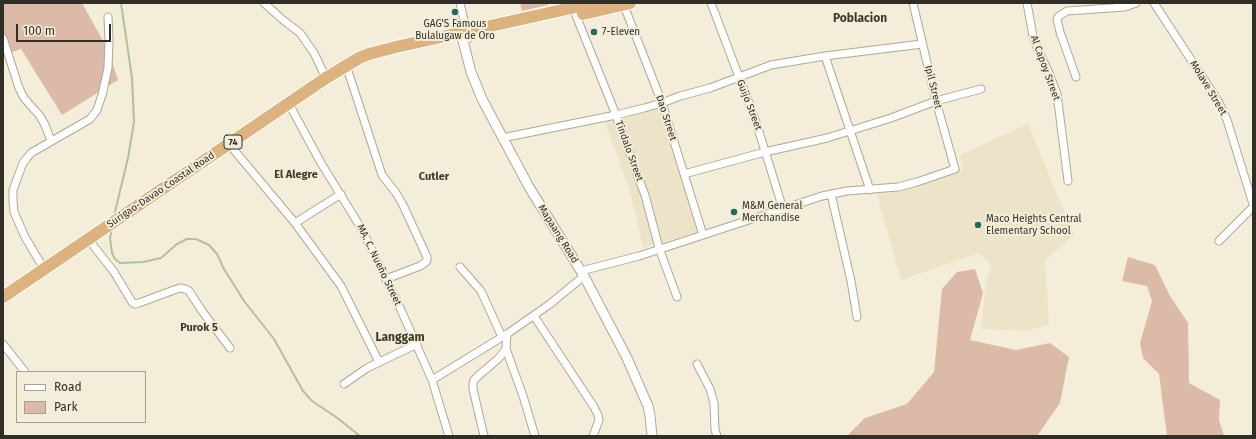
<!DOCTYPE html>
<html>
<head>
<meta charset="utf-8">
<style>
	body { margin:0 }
	#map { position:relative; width:1256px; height:439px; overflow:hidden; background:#f4edd9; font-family:"Fira Sans",sans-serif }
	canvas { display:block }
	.frame { position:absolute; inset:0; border:4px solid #312e27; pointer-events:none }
	.legend { position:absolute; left:16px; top:371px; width:130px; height:52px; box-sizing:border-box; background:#f4edd9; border:1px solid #a6a192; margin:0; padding:5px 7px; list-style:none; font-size:12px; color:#312e27 }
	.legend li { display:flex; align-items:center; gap:8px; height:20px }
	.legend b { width:20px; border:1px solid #a6a192 }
	.scale { position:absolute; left:16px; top:24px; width:95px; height:18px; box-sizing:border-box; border:2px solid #312e27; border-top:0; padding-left:5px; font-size:12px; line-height:14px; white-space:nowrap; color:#312e27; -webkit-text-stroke:3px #f4edd9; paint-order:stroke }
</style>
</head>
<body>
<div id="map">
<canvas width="1256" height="439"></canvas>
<div class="frame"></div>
<ul class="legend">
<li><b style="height:5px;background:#fff"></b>Road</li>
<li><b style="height:11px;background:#dbbba8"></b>Park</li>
</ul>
<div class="scale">100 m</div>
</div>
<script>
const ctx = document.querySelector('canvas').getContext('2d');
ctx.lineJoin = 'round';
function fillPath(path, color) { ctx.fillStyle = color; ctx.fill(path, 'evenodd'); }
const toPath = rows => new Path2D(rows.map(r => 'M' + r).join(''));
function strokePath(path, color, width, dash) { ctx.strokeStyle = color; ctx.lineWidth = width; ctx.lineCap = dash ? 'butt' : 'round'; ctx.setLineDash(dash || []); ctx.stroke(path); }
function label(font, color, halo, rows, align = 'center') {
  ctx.font = font + ' "Fira Sans",sans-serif'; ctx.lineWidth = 4; ctx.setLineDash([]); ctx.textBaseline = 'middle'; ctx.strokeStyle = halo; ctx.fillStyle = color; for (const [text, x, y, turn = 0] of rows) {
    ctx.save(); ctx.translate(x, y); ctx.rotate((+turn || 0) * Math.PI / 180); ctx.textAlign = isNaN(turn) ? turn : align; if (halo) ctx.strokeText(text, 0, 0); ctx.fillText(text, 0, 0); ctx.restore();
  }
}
const built = toPath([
	[659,109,698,232,643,248,636,215,627,182,605,122],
	[1028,124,1074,235,1045,260,1049,325,1025,331,981,329,986,284,991,265,979,253,901,280,877,194,899,191,930,182,963,170,960,155]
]);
const green = toPath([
	[3,3,82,3,107,48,118,80,62,115,21,49,3,55],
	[520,3,548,3,548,5,522,11],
	[1128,257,1155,265,1170,296,1188,323,1189,383,1220,400,1219,420,1224,436,1167,436,1159,374,1143,358,1140,343,1152,301,1147,286,1122,281],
	[975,269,983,293,970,340,1016,350,1050,343,1069,357,1060,403,1037,436,847,436,865,418,907,404,934,372,942,289,957,272]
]);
const stream = toPath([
	[114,216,128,158,134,122,132,78,121,3],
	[112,228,110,238,112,253,115,259,120,263,143,262,161,258,177,244,187,239,196,239,209,245,217,254,224,269,244,301,274,339,303,391,312,401,336,417,360,436]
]);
const minor = toPath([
	[264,3,283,20,300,33,314,53,326,78],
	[460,3,468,39],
	[623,3,662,103,703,235],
	[711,3,755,119,783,209],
	[1027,3,1033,36,1038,50,1048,71,1057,94,1068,181],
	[1154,3,1218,101,1227,120,1253,204],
	[573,8,616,115,638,177,645,195,659,248,677,297],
	[3,38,19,88,24,98,40,116,45,125,51,141],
	[825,56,870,190],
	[347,68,382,175,396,193,403,205,427,257,427,260,426,262,420,266,386,279],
	[1076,77,1060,32,1057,19,1059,16,1067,11,1125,7,1136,3],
	[289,104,321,163,361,228,401,310,432,380,449,436],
	[502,138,616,115,644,108,662,103,680,96,710,88,771,65,825,56,922,44],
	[229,144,295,223,341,194],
	[684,174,765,152,827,138,891,118,936,101,981,89],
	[831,194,851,281,857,317],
	[295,223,341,286,379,362],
	[88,239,114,272,132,302,135,304,139,303,174,290,180,288,185,289,189,291,202,311,230,348],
	[1219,241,1253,207],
	[460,267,481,291,502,337],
	[44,269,25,237,14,212,13,201,13,190,23,163,31,153,90,119,97,110,102,95,108,68,109,41,108,17],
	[581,271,639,256,822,196,847,191,898,187,917,182,955,169,936,101,913,3],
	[534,316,594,407,598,415,599,420,593,436],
	[3,344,25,372],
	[506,349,523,396,535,436],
	[697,364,710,389,714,403,715,430,717,436],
	[432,380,507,334,550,304,584,276],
	[344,384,367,368,417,344],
	[484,436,473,389,473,384,474,380,478,376,498,359,506,349,507,334]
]);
const tertiary = toPath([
	[461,33,471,72,482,99,529,187,584,276,627,358,648,406,650,416,652,436]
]);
const trunk = toPath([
	[583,14,630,3],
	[3,297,326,78,359,58,369,54,396,47,594,3]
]);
const markers = [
	[455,12,4,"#216a61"],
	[594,32,4,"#216a61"],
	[734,212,4,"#216a61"],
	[978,225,4,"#216a61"]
];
const shields = [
	[233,142,18]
];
const shieldNames = [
	["74",233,142]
];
const poiNames = [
	["GAG'S Famous",455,24,"center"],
	["Bulalugaw de Oro",455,36,"center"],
	["7-Eleven",602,32],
	["M&M General",742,206],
	["Merchandise",742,218],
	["Maco Heights Central",986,219],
	["Elementary School",986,231]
];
const streetNames = [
	["Al Capoy Street",1045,68,70],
	["Ipil Street",933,87,76],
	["Molave Street",1208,88,59],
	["Guijo Street",749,105,69],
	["Dao Street",666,118,72],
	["Tindalo Street",629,151,70],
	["Surigao-Davao Coastal Road",161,190,-34],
	["Mapaang Road",558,234,58],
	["MA. C. Nueño Street",379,265,64]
];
const neighbourhoodNames = [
	["El Alegre",296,175],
	["Cutler",434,177],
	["Purok 5",199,328]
];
const quarterNames = [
	["Poblacion",860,19],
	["Langgam",400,338]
];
fillPath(built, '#ede3c8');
fillPath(green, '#dbbba8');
strokePath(stream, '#b0c29a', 2);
strokePath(minor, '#afa895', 9);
strokePath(tertiary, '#afa895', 11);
strokePath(trunk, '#fff', 14);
strokePath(minor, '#fff', 7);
strokePath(tertiary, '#fff', 9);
strokePath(trunk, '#dcb37e', 12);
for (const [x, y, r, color] of markers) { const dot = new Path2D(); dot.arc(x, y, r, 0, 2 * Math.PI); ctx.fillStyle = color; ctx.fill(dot); strokePath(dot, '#f4edd9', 1.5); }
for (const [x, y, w] of shields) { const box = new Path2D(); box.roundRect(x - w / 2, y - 7, w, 14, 3); ctx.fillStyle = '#f4edd9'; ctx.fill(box); strokePath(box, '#312e27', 1); }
label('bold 9px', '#312e27', null, shieldNames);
label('10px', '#312e27', '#f4edd9', poiNames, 'left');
label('10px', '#312e27', '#f4edd9', streetNames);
label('bold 11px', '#3e3828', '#f4edd9', neighbourhoodNames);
label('bold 12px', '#3e3828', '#f4edd9', quarterNames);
</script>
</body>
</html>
